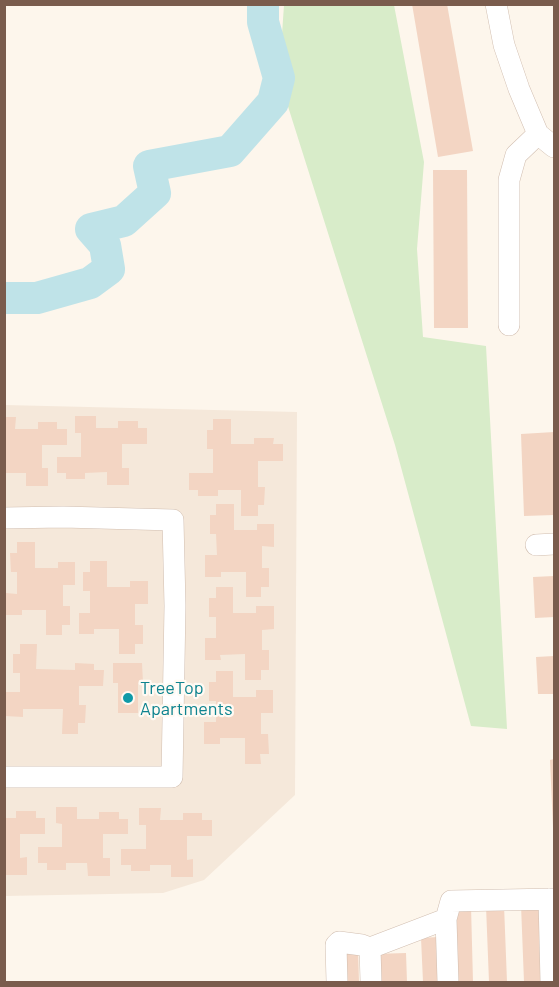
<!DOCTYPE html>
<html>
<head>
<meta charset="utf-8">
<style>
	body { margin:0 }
	#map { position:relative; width:559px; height:987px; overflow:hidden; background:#fdf6ec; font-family:Barlow,sans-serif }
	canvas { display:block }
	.frame { position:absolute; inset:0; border:6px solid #7a5c4d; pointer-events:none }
</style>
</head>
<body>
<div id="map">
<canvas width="559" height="987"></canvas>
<div class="frame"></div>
</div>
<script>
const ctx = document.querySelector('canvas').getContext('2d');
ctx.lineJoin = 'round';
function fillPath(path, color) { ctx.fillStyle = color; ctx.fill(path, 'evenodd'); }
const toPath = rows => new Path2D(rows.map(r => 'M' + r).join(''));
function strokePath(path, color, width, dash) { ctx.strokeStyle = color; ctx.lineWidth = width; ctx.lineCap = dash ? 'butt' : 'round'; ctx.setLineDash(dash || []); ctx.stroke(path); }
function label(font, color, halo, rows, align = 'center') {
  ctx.font = font + ' Barlow,sans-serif'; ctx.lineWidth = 4.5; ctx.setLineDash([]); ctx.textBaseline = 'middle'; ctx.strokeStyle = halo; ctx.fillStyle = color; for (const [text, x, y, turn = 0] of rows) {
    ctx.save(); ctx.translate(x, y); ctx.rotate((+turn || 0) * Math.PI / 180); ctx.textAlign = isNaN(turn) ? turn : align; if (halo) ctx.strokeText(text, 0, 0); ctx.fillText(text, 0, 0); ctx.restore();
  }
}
const residential = toPath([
	[5,405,297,412,295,795,204,880,163,893,5,896]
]);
const green = toPath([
	[284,5,394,5,424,162,417,249,423,337,486,346,507,729,471,726,395,445,279,78]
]);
const river = toPath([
	[4,298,37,298,90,283,109,269,105,245,91,229,124,221,155,193,149,166,230,151,273,102,279,78,263,22,263,4]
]);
const building = toPath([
	[412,4,447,4,473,151,438,157],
	[433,170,467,170,468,328,434,328],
	[75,416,96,416,96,428,118,428,118,421,138,421,138,428,147,428,147,444,122,444,122,468,129,468,129,485,107,485,107,472,85,473,85,479,66,479,66,473,57,473,57,457,81,457,81,433,75,433],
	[4,417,16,417,15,429,38,429,38,422,57,422,57,429,67,429,67,445,42,445,42,468,48,468,48,486,26,486,26,473,4,473],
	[213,419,231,419,231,444,254,444,254,438,274,438,273,444,283,444,283,461,258,461,258,487,265,487,264,505,258,505,258,516,241,516,241,490,218,490,218,496,198,496,198,490,189,490,189,473,213,473,213,449,207,449,207,430,213,430],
	[554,432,554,515,524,516,521,434],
	[216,504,234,504,234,530,257,530,257,524,274,524,274,547,262,546,262,568,269,568,269,587,261,587,261,597,246,597,246,572,221,572,221,577,205,577,205,555,217,555,216,534,210,534,210,515,216,515],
	[17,542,35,542,35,568,58,568,58,562,75,562,75,585,63,585,63,606,70,606,70,625,62,625,62,635,46,635,46,610,22,610,22,615,6,615,6,593,17,594,17,572,11,572,10,553,17,553],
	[90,561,107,561,107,587,130,587,130,581,148,581,148,604,135,604,135,625,143,625,143,644,135,644,135,654,119,654,119,629,94,629,94,634,79,634,79,613,90,613,90,591,83,591,83,572,90,572],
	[554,576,554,617,535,618,533,577],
	[216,587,233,587,233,613,256,613,256,606,274,606,274,629,262,630,262,650,269,650,269,670,261,670,261,680,245,680,245,654,220,655,221,660,205,660,205,638,216,638,216,617,209,617,209,598,216,598],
	[20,644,37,644,36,669,75,670,75,663,94,664,94,670,104,670,103,686,79,686,79,705,86,705,85,723,78,723,78,734,62,734,63,709,23,709,23,717,5,716,4,692,20,692,20,673,13,673,13,654,20,654],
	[554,656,554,694,538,694,536,657],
	[113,663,142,663,143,683,138,683,138,713,118,713,118,683,113,683],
	[216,671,233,671,233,697,256,697,256,690,273,690,273,713,261,713,261,734,268,734,269,754,260,754,261,764,245,764,245,738,220,738,220,744,204,744,204,722,216,722,216,701,209,701,209,682,216,682],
	[554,759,554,828,553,828,550,760],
	[56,807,77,807,77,819,99,819,99,812,119,812,119,819,128,819,128,834,103,834,103,858,110,858,110,876,88,876,87,863,66,863,66,870,47,870,47,863,38,863,38,847,62,847,62,824,56,823],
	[139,808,161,808,160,820,183,820,183,813,202,813,202,820,212,820,212,836,187,836,187,860,193,859,193,877,171,877,171,865,150,865,150,871,131,871,131,865,121,865,121,849,146,849,146,825,139,825],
	[16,811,36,811,36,818,45,818,45,834,20,834,20,858,27,857,27,875,5,875,4,818,16,818],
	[504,905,507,982,489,982,486,906],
	[521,905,539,905,541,982,524,982],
	[453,906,471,906,473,982,456,982],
	[438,937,440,982,423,982,421,938],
	[358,949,359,982,342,982,341,950],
	[406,953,407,982,375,982,374,954]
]);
const minor = toPath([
	[496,4,504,45,519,89,538,134,554,147],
	[509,325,509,180,516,155,538,134],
	[4,518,63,517,173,520,175,606,172,777,4,777],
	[536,545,554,544],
	[549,899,551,982],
	[446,919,448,982],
	[370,948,371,982],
	[337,982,336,945,339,942,362,945,370,948,446,919,451,901,554,899]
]);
const markers = [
	[128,698,6,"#0f9aa8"]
];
const cultureNames = [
	["TreeTop",140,688],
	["Apartments",140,709]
];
fillPath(residential, '#f5e8da');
fillPath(green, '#d8ecc9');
strokePath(river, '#bfe3e8', 32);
fillPath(building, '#f3d5c3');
strokePath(minor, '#d1beb0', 22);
strokePath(minor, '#fff', 21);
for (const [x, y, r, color] of markers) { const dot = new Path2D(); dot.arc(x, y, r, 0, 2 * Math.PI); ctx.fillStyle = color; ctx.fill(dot); strokePath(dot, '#fffaf3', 2); }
label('18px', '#0d838f', '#fffaf3', cultureNames, 'left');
</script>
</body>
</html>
